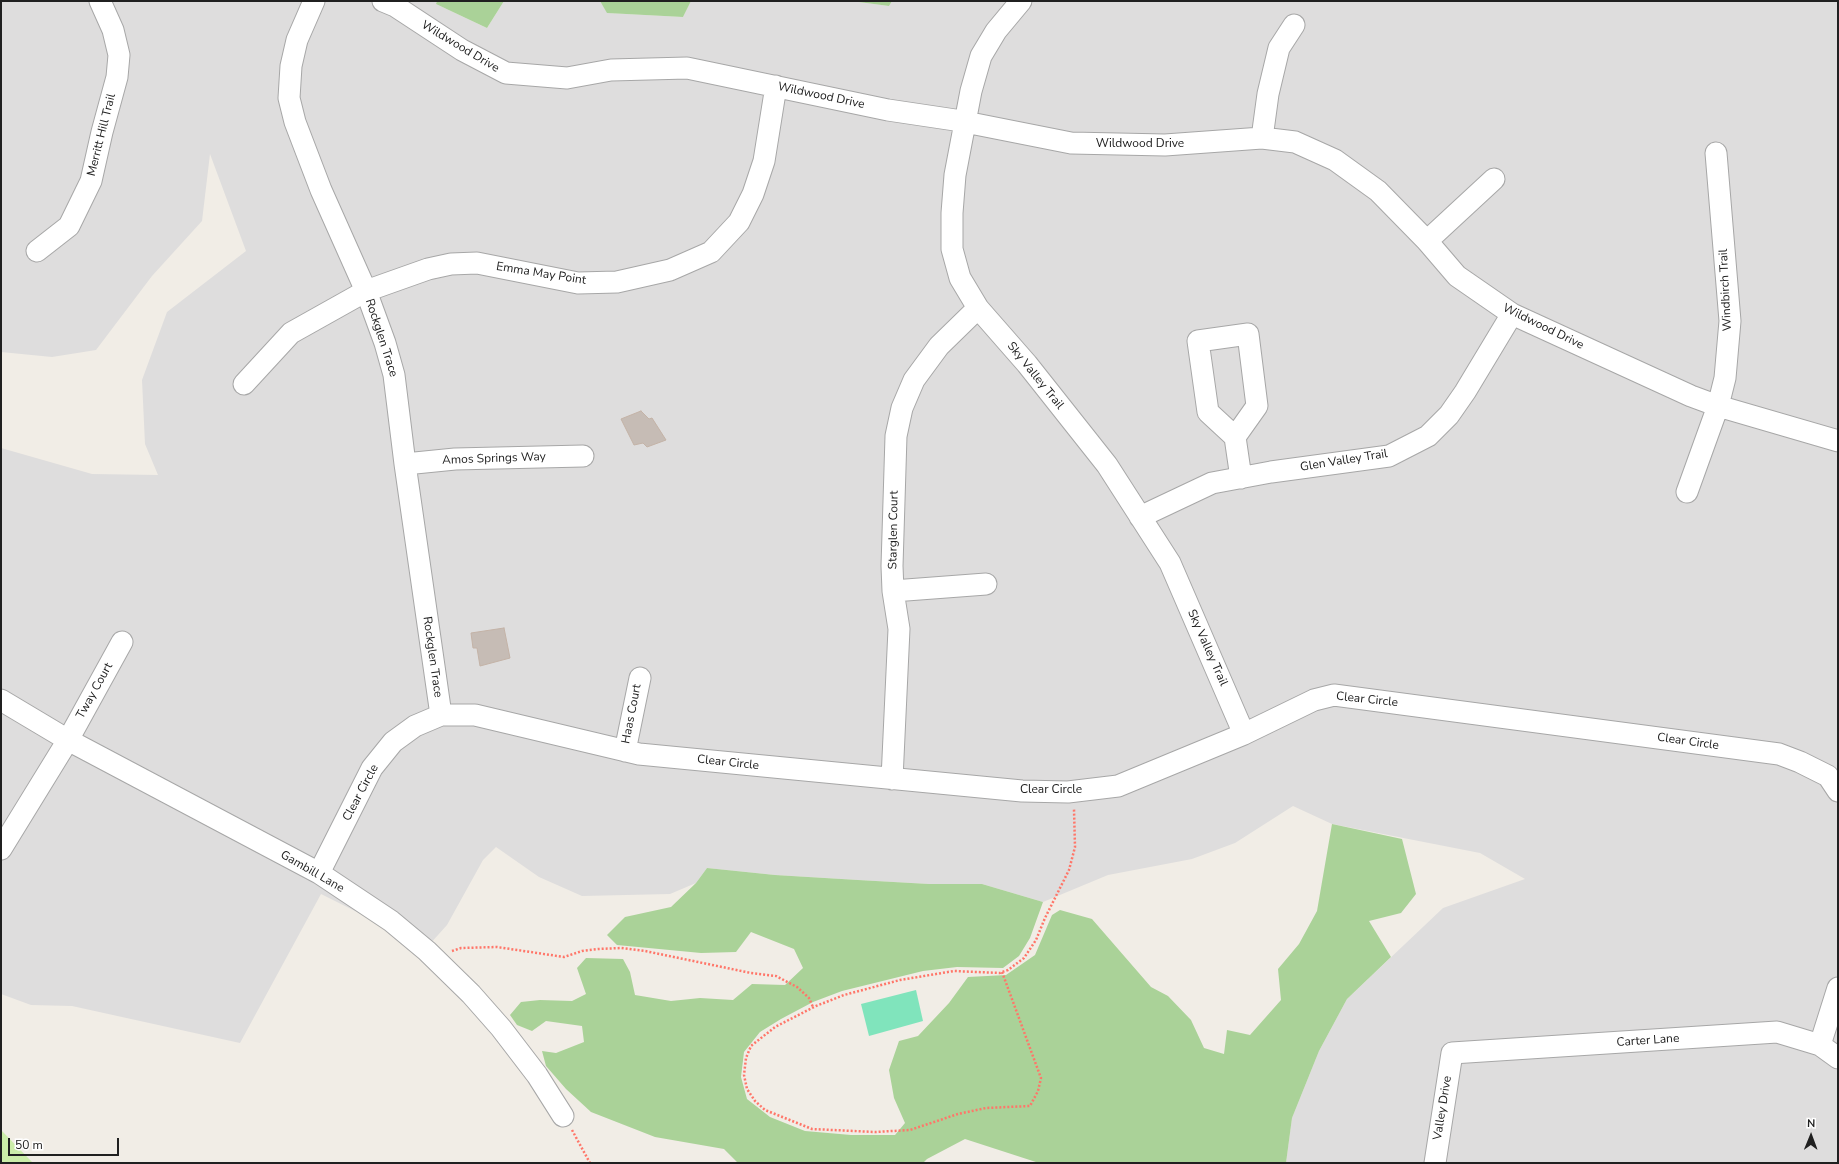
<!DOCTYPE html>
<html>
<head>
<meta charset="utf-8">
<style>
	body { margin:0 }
	#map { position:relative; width:1839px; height:1164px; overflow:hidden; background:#f1ede6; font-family:"Nunito Sans",sans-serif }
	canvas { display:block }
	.frame { position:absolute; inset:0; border:2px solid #202020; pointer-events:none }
	.north { position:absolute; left:1791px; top:1116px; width:40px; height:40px; -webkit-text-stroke:3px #fff; paint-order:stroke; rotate:1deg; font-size:11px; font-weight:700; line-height:16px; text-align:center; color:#202020 }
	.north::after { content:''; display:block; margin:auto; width:14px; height:18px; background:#202020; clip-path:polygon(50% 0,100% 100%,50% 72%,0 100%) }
	.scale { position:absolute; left:8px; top:1138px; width:111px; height:18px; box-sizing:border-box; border:2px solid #202020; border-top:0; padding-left:5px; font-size:12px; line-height:14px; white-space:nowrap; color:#202020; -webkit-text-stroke:3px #fff; paint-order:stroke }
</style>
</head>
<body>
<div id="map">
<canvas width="1839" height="1164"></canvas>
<div class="frame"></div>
<div class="north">N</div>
<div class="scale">50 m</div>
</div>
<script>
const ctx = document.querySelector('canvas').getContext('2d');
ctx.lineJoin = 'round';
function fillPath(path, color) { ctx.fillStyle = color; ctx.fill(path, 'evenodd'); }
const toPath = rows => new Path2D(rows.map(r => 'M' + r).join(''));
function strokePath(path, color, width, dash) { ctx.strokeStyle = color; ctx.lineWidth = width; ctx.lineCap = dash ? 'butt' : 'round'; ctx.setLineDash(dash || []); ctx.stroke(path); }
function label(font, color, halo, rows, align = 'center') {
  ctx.font = font + ' "Nunito Sans",sans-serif'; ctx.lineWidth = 3; ctx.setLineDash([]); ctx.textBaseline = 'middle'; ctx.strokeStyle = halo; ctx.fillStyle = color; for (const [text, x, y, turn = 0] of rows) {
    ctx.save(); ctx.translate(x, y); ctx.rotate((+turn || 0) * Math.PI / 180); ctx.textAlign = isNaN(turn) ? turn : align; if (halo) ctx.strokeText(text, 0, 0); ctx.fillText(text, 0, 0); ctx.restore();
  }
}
const residential = toPath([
	[1,1,437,1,436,4,487,28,504,1,600,1,608,13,683,17,691,1,851,1,889,6,892,1,1838,1,1838,1163,1286,1163,1292,1118,1319,1051,1347,999,1443,908,1525,879,1480,853,1332,824,1293,806,1235,843,1192,859,1108,875,1043,902,982,884,929,884,858,880,775,875,707,868,696,883,670,894,582,896,539,877,496,847,483,860,447,925,420,955,379,923,321,894,240,1043,72,1006,31,1005,1,994,1,448,92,474,158,475,145,444,142,380,167,312,246,251,210,154,202,221,152,276,96,350,52,357,1,352]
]);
const grass = toPath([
	[1,1130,33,1163,1,1163]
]);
const forest = toPath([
	[437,1,504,1,487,28,436,4],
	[600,1,691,1,683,17,607,13],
	[851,1,892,1,889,6],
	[1332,824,1402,839,1416,894,1401,913,1369,921,1391,957,1347,999,1319,1051,1292,1118,1286,1163,1039,1163,965,1139,927,1159,923,1163,738,1163,724,1149,655,1137,591,1112,566,1089,546,1066,542,1051,556,1053,584,1042,582,1026,546,1021,532,1031,517,1025,510,1015,521,1002,540,1000,572,1001,586,994,577,968,586,958,623,959,630,972,635,995,671,1001,700,998,733,1000,752,984,785,985,803,968,794,949,751,932,736,952,701,953,617,945,607,935,625,917,671,907,696,883,707,868,775,875,858,880,929,884,982,884,1043,902,1030,938,1019,956,1003,968,957,967,923,971,842,991,813,1002,781,1019,760,1032,744,1052,741,1077,747,1099,770,1117,805,1131,851,1135,895,1135,905,1123,894,1098,889,1070,899,1041,918,1036,949,1003,968,977,1006,975,1035,955,1052,915,1060,910,1092,919,1151,987,1168,996,1191,1020,1204,1048,1224,1054,1227,1030,1250,1035,1281,1000,1278,969,1299,944,1317,911]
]);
const pitch = toPath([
	[916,990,923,1021,869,1036,861,1004]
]);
const building = toPath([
	[641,411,649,419,652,418,666,440,647,447,643,443,634,445,621,419,641,411],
	[504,628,510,658,480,666,477,648,473,648,471,633,504,628]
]);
const path = toPath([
	[452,951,461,948,497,947,564,957,582,951,598,949,621,948,645,951,751,973,776,976,797,987,809,998,813,1007],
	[1002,972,1041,1078,1038,1091,1030,1106,986,1108,958,1114,910,1130,875,1132,812,1129,765,1110,755,1101,747,1089,744,1075,746,1058,751,1046,775,1027,816,1006,844,995,900,980,954,971,1000,973,1002,972,1008,970,1024,958,1036,940,1045,918,1069,870,1075,847,1074,809],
	[572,1130,590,1163]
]);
const minor = toPath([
	[314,1,297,40,291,66,289,98,295,122,321,190,366,291,385,343,394,375,405,464,441,715],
	[383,1,395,6,462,50,506,73,567,78,611,70,687,68,888,110,955,120,1071,143,1165,145,1262,138,1295,142,1335,160,1378,191,1427,241,1457,276,1512,314,1691,396,1718,406,1838,441],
	[1021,1,996,31,981,56,971,91,955,175,952,213,952,249,960,278,978,308,1027,364,1107,465,1170,563,1244,734],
	[1262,138,1268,94,1279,48,1294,25],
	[1427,241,1494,179],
	[37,251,69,226,91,181,102,132,117,77,119,55,113,30,100,1],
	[244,384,291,333,366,291,428,269,451,264,477,263,578,283,617,282,670,270,711,252,739,222,753,194,764,161,776,86],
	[1235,437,1257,406,1248,334,1198,341,1208,412,1235,437,1241,478],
	[405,464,455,459,583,456],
	[1687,492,1718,406,1725,378,1730,321,1716,153],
	[1140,517,1212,483,1271,472,1389,456,1428,436,1449,415,1465,392,1512,314],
	[893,591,986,584],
	[1,700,68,740,319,873,391,921,427,951,471,994,501,1028,537,1075,563,1116],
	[625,751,640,678],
	[892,779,899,629,893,591,892,566,896,436,902,408,914,380,939,346,978,308],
	[1,849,68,740,122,642],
	[319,873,372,768,393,742,415,726,441,715,475,715,639,754,1022,791,1068,792,1118,786,1244,734,1314,700,1334,695,1779,754,1800,762,1828,776,1838,791],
	[1820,1045,1838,988],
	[1435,1163,1452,1053,1777,1032,1820,1045,1838,1058]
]);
const streetNames = [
	["Wildwood Drive",460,47,31],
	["Wildwood Drive",821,96,12],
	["Merritt Hill Trail",102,135,-76],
	["Wildwood Drive",1140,144],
	["Emma May Point",541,274,9],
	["Windbirch Trail",1726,290,-93],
	["Wildwood Drive",1543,327,26],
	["Rockglen Trace",381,338,72],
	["Sky Valley Trail",1035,376,51],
	["Amos Springs Way",494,459,-2],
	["Glen Valley Trail",1344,461,-9],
	["Starglen Court",894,530,-89],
	["Sky Valley Trail",1207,648,66],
	["Rockglen Trace",432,657,82],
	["Tway Court",95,691,-61],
	["Clear Circle",1367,700,6],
	["Haas Court",632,714,-79],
	["Clear Circle",1688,742,8],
	["Clear Circle",728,763,6],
	["Clear Circle",1051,790],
	["Clear Circle",361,793,-62],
	["Gambill Lane",312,872,30],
	["Carter Lane",1648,1041,-4],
	["Valley Drive",1443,1108,-81]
];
fillPath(residential, '#dedddd');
fillPath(grass, '#cceda9');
fillPath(forest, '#aad298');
fillPath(pitch, '#80e4bc');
fillPath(building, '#c6bcb5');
strokePath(building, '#c4b3a7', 1);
strokePath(minor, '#a7a7a7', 23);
strokePath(path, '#ff7669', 2.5, [2, 2]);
strokePath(minor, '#fff', 21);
label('12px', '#202020', '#fff', streetNames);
</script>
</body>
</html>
